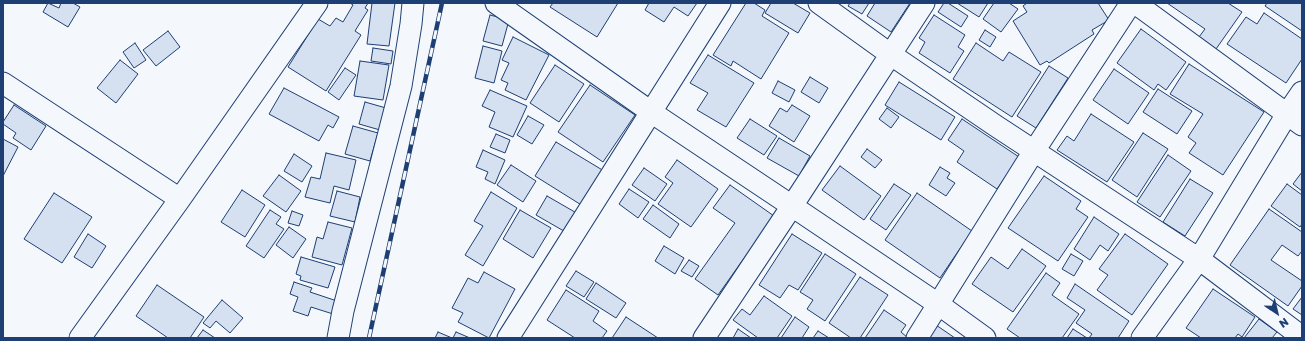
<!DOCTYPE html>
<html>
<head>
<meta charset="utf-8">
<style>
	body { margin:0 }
	#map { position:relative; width:1305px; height:341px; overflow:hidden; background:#f4f7fb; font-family:"Golos Text",sans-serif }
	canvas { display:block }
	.frame { position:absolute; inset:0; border:4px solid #1d3f73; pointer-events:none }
	.north { position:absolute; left:1257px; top:293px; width:40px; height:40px; -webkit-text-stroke:3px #f4f7fb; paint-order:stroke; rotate:145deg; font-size:11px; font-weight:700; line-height:16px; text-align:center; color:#1d3f73 }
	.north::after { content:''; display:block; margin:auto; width:14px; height:18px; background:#1d3f73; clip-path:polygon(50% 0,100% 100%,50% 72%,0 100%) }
</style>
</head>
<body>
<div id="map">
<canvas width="1305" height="341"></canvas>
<div class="frame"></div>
<div class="north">N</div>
</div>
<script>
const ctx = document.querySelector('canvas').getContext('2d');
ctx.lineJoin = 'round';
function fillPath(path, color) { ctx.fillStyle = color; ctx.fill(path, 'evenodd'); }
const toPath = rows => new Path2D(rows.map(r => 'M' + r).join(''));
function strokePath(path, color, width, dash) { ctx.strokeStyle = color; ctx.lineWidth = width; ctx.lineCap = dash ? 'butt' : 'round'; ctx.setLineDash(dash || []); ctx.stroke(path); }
const building = toPath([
	[48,3,59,8,61,3,73,3,80,7,68,27,43,12,48,3],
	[350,3,368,3,365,8,368,10,355,31,361,35,326,91,288,67,318,19,330,26,336,18,343,22,353,5,350,3],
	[372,3,395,3,389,46,367,44,372,3],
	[553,3,618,3,597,37,550,7,553,3],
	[649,3,697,3,688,16,674,7,664,22,645,10,649,3],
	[746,3,754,3,765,10,762,16,789,33,761,79,733,61,731,66,713,55,746,3],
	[771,3,793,3,810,13,798,33,765,13,771,3],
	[850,3,869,3,862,14,848,6,850,3],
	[875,3,910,3,891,32,867,16,875,3],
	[944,3,948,3,968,16,961,27,938,12,944,3],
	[957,3,988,3,979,17,957,3],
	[994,3,1009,3,1018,9,1001,32,983,19,994,3],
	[1027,3,1098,3,1109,20,1092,30,1094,34,1049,63,1047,61,1040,65,1013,21,1027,12,1023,6,1027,3],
	[1167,3,1228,3,1242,12,1216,49,1199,37,1205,29,1167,3],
	[1267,3,1302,3,1302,31,1265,6,1267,3],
	[1264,13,1302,39,1302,59,1286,83,1227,44,1246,17,1257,24,1264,13],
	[490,15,509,20,502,46,483,41,490,15],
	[934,15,965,35,958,47,964,51,950,73,919,53,925,42,919,38,934,15],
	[1141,29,1186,62,1166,90,1158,84,1154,90,1117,63,1141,29],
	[985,30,996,37,990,47,979,40,985,30],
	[168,31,180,47,156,66,143,50,168,31],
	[513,37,549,55,526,100,505,90,508,83,501,80,509,63,502,60,513,37],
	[135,43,146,60,134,68,123,52,135,43],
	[976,43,1003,61,1009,52,1041,72,1012,117,953,79,976,43],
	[483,46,502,51,494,83,475,78,483,46],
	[373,48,393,51,391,64,371,61,373,48],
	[708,55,754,83,726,127,697,110,708,93,690,83,708,55],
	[120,60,138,74,116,103,97,88,120,60],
	[360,61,389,65,383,100,354,96,360,61],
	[1189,64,1264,112,1223,175,1189,153,1196,143,1188,137,1203,114,1170,94,1189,64],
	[555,65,584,84,559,122,530,103,555,65],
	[1049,66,1068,78,1036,128,1017,116,1049,66],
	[345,68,356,75,339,100,328,92,345,68],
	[1114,69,1149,93,1128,124,1093,100,1114,69],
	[810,77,828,88,819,103,801,92,810,77],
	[778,81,795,90,789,102,772,93,778,81],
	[899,82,955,117,941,140,885,105,899,82],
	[590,85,635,115,603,162,558,132,590,85],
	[284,88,339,117,333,128,328,125,319,141,269,114,284,88],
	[1158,89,1192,111,1177,134,1143,112,1158,89],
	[490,90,527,106,513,137,489,127,495,112,482,106,490,90],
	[365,102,386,108,380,130,359,124,365,102],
	[14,105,46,126,31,150,13,138,16,133,3,124,3,122,14,105],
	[792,105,810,116,794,142,769,126,780,108,787,112,792,105],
	[887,108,899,117,891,128,879,119,887,108],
	[1091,114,1134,142,1107,182,1057,150,1067,136,1074,141,1091,114],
	[528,116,544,125,532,144,517,135,528,116],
	[750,119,777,136,764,155,737,138,750,119],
	[962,119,1019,157,997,189,957,162,964,151,948,140,962,119],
	[353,126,378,133,370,161,345,154,353,126],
	[1143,133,1168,149,1137,197,1112,180,1143,133],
	[496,134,510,140,505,153,490,147,496,134],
	[779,138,810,156,799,176,767,158,779,138],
	[3,139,18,147,3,176,3,139],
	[556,142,604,171,583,206,535,176,556,142],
	[867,149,882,160,875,168,861,157,867,149],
	[483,150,505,160,495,184,485,179,488,172,476,167,483,150],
	[326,153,356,160,349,190,334,186,330,203,305,197,311,177,320,179,326,153],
	[294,154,312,166,302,182,284,171,294,154],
	[1168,155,1191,171,1160,217,1137,202,1168,155],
	[677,160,718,189,691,227,658,204,673,183,665,177,677,160],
	[511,165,536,181,523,202,497,185,511,165],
	[840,166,881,196,864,220,822,190,840,166],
	[940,167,950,173,947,178,955,183,946,196,929,185,940,167],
	[644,168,667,184,655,201,632,185,644,168],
	[1302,172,1302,191,1293,184,1302,172],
	[279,175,301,191,286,212,263,196,279,175],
	[1044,176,1081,201,1076,209,1088,217,1058,261,1008,228,1044,176],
	[1190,179,1213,193,1185,236,1163,222,1190,179],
	[894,184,911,195,886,230,870,219,894,184],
	[1287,184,1302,195,1302,224,1300,227,1271,206,1287,184],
	[730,185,774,216,718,295,695,279,735,223,713,208,730,185],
	[629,189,649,202,638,218,619,204,629,189],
	[242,190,265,205,245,237,221,222,242,190],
	[337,191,360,197,355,222,330,216,337,191],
	[491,192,517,208,483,266,465,255,483,226,474,221,491,192],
	[54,193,92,217,62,263,24,239,54,193],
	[917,193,972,231,940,278,885,240,917,193],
	[547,196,580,215,569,234,536,215,547,196],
	[653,205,679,224,670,238,643,219,653,205],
	[1269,209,1302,232,1302,251,1298,256,1282,245,1271,260,1302,281,1302,286,1288,306,1230,265,1269,209],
	[270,210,281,217,276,224,284,229,264,258,246,246,270,210],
	[520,210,551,228,533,258,503,239,520,210],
	[292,211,303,215,299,226,288,223,292,211],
	[1094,217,1119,234,1108,251,1100,245,1090,260,1074,249,1094,217],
	[328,222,352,228,342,265,312,257,317,237,323,239,328,222],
	[289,227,306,239,293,258,276,245,289,227],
	[88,234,106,246,92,268,74,257,88,234],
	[792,234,822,253,798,290,789,285,780,298,759,285,792,234],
	[1125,234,1168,264,1132,315,1097,290,1108,275,1099,269,1125,234],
	[664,246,684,258,675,274,655,261,664,246],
	[1022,249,1046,266,1013,312,972,284,991,257,1008,269,1022,249],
	[825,254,856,274,825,321,807,309,813,300,800,292,825,254],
	[1071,254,1083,261,1074,276,1062,269,1071,254],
	[301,257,335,267,328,288,300,280,301,276,296,274,301,257],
	[689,260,699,266,692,277,681,271,689,260],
	[576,271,594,282,584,297,566,286,576,271],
	[484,272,515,289,489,338,458,322,463,313,452,308,468,278,478,283,484,272],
	[1046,273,1060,283,1052,295,1079,314,1062,338,1020,338,1007,329,1046,273],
	[860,277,888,295,860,338,851,338,829,323,860,277],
	[294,282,312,288,310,292,337,301,333,314,311,307,308,316,293,311,298,297,290,294,294,282],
	[596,283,626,303,616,318,586,299,596,283],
	[1075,284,1129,321,1118,338,1089,338,1092,334,1076,323,1085,310,1067,298,1075,284],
	[157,285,204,317,190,338,168,338,136,316,157,285],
	[1213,289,1255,317,1242,337,1238,334,1235,338,1201,338,1186,328,1213,289],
	[566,290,599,311,593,321,607,331,602,338,575,338,547,320,566,290],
	[764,296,792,316,777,338,758,338,733,320,742,309,750,315,764,296],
	[1302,297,1302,315,1293,309,1302,297],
	[222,300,243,318,230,333,216,321,210,328,203,323,222,300],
	[884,310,906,325,901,332,908,338,865,338,884,310],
	[626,317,658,338,612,338,626,317],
	[795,317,809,327,802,338,781,338,795,317],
	[1259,319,1277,332,1272,338,1244,338,1259,319],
	[936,325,955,338,928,338,936,325],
	[738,329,751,338,733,338,738,329],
	[1073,329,1087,338,1067,338,1073,329],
	[203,330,215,338,197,338,203,330],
	[818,331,829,338,813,338,818,331],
	[438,332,452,338,435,338,438,332],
	[456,332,470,338,453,338,456,332]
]);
const street = toPath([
	[496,3,651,112,792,206,938,304,985,338],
	[819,3,890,54,996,126,1199,259,1302,337],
	[1135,3,1302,125],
	[3,83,180,199],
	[80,338,180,199,317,3],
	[338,338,343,311,401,86,411,24,413,3],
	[508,338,720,3],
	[704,338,792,206,924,3],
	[917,338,1034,151,1131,3],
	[1142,338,1199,259,1287,114,1302,92]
]);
const rail = toPath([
	[369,338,442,3]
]);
fillPath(building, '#d5e0f0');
strokePath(building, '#1d3f73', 1);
strokePath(street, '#1d3f73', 23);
strokePath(street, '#f4f7fb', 21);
strokePath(rail, '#1d3f73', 4.5);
strokePath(rail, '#f4f7fb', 3, [9]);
</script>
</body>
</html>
